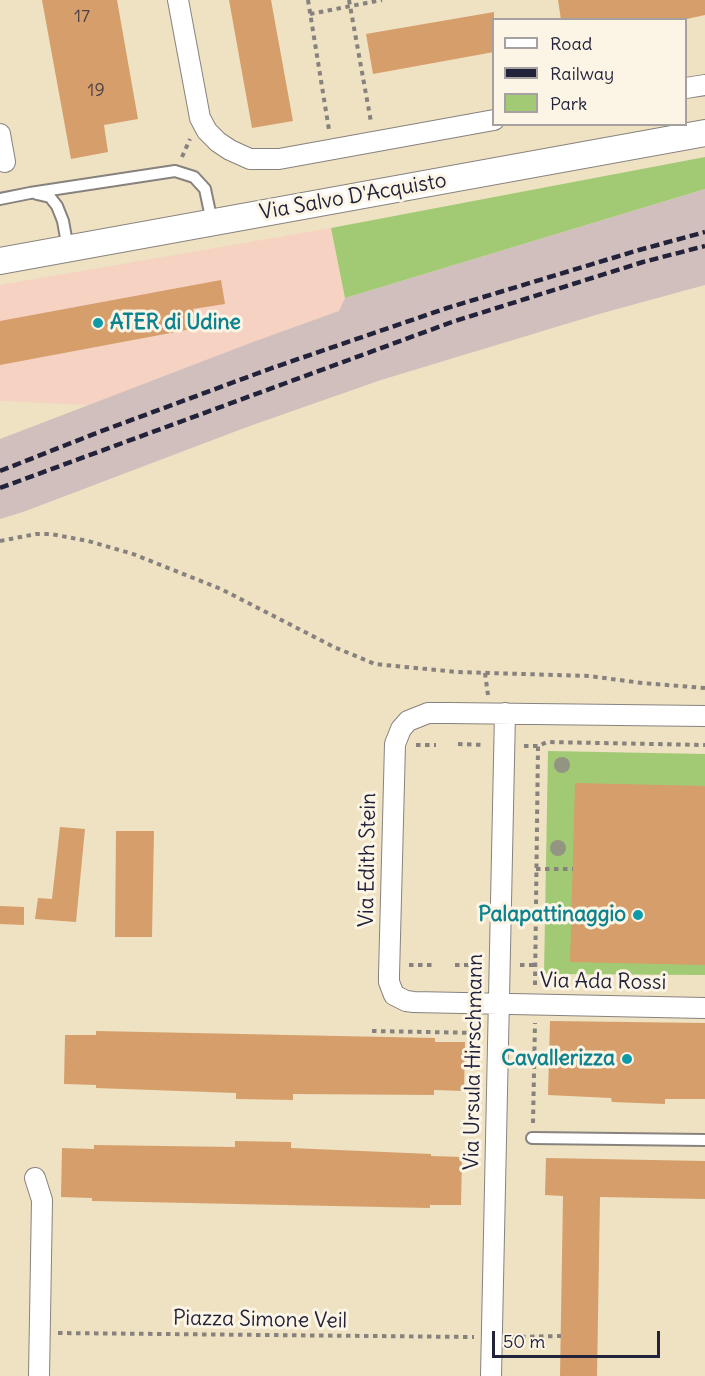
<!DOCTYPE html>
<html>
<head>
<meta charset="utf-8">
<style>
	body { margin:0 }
	#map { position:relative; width:705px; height:1376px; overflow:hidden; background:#eee2c2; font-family:Delius,sans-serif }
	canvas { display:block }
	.legend { position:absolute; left:492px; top:18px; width:195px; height:108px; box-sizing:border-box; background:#fcf5e5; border:2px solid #a5a1a1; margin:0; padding:8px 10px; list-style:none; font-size:18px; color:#22223b }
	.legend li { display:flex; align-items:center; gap:12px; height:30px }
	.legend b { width:30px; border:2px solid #a5a1a1 }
	.scale { position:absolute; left:492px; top:1331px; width:168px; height:27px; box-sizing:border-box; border:3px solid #22223b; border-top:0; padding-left:8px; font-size:18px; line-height:21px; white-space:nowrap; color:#22223b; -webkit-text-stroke:4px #fcf5e5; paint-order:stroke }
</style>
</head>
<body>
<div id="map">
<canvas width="705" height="1376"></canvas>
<ul class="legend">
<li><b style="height:8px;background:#fff"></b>Road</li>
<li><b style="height:8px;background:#22223b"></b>Railway</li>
<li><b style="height:16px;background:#a2ca75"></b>Park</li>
</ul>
<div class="scale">50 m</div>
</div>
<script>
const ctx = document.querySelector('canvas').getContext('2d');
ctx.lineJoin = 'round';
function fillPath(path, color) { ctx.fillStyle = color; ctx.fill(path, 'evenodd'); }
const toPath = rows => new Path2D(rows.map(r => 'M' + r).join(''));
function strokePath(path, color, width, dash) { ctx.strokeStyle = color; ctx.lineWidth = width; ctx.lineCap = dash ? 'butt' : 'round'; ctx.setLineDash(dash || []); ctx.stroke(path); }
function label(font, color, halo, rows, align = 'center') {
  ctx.font = font + ' Delius,sans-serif'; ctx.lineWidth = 6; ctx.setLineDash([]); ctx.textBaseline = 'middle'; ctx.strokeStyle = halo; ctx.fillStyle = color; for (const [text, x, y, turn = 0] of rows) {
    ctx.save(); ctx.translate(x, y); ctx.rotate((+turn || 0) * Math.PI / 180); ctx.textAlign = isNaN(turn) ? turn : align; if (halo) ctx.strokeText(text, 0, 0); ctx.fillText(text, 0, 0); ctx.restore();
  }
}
const built = toPath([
	[331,228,345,298,340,311,89,405,0,401,0,285]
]);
const industrial = toPath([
	[705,189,705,285,599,314,381,380,247,427,23,512,0,519,0,439,253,342,339,311,345,298]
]);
const green = toPath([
	[705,157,705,189,345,298,331,228],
	[548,751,705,754,705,975,544,974]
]);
const building = toPath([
	[42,0,117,0,138,119,104,125,108,152,71,159],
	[229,0,271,0,293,121,252,128],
	[558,0,705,0,705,15,682,20,561,20],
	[494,12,494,52,373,74,366,34],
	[221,280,225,304,193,309,197,328,0,365,0,321],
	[575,783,705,786,705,965,570,962],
	[60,827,85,829,76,922,35,919,38,898,52,899],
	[116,831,154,831,152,937,115,937],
	[0,906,24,907,24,925,0,924],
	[550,1021,705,1023,705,1099,665,1099,665,1104,612,1102,611,1098,548,1095],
	[96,1031,435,1038,435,1042,465,1042,464,1091,434,1090,434,1095,293,1094,293,1100,236,1099,236,1093,96,1088,96,1085,64,1084,65,1035,96,1035],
	[235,1141,291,1142,291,1148,431,1154,431,1156,462,1157,461,1205,430,1205,430,1208,92,1201,92,1198,61,1197,62,1148,94,1149,94,1145,235,1147],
	[546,1158,705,1161,705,1199,600,1197,597,1376,560,1376,563,1196,545,1195]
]);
const path = toPath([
	[308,0,329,130],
	[349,0,371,122],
	[310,14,382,0],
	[182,157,190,139],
	[0,541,36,534,51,534,88,541,133,554,221,589,334,647,375,664,457,672,589,676,642,683,705,688],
	[485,673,488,695],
	[458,744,485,745],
	[416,745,436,745],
	[524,746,538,746,547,742,705,745],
	[536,869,573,869],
	[409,965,433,965],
	[455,965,481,965],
	[520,965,535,965],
	[535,985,538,746],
	[372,1031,478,1033],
	[533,1123,535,1023],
	[58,1333,474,1337],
	[512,1337,561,1336]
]);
const service = toPath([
	[37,194,50,197,57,206,63,221,68,249],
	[0,199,30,193,175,171,194,177,205,189,212,222],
	[532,1138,705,1140]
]);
const minor = toPath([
	[178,0,200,118,207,131,218,142,230,150,250,159,279,159,494,120],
	[686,88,705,85],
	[0,134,5,162],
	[705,716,449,713,428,713,408,721,401,729,395,744,389,975,389,982,394,995,406,1001,414,1002,705,1008],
	[35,1178,42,1200,39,1376],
	[491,1376,505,713]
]);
const tertiary = toPath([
	[0,261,705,133]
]);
const rail = toPath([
	[0,471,99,432,272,368,447,308,639,250,705,232],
	[0,488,452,322,643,262,705,246]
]);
const trees = [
	[562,765],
	[558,848]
];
const markers = [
	[98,323,6,"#0f9aa8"],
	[638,915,6,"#0f9aa8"],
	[627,1059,6,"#0f9aa8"]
];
const numberNames = [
	["17",82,17],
	["19",96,91]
];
const streetNames = [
	["Via Salvo D'Acquisto",353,197,-10],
	["Via Edith Stein",368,860,-89],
	["Via Ada Rossi",603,982,1],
	["Via Ursula Hirschmann",474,1062,-89],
	["Piazza Simone Veil",260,1320,1]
];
const cultureNames = [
	["ATER di Udine",110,323,"left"],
	["Palapattinaggio",626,915],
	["Cavallerizza",615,1059]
];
fillPath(built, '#f5d2c2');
fillPath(industrial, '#d1bfbd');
fillPath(green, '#a2ca75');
fillPath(building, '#d69e6b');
strokePath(service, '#88827e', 14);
strokePath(minor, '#88827e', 22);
strokePath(tertiary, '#88827e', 28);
strokePath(path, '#88827e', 4, [4.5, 4.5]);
strokePath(service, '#fff', 10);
strokePath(minor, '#fff', 20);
strokePath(tertiary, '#fff', 26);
strokePath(rail, '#22223b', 4.5, [9, 4.5]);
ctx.fillStyle = '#939481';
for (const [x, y] of trees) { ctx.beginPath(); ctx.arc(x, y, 8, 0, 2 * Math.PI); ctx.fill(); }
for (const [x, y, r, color] of markers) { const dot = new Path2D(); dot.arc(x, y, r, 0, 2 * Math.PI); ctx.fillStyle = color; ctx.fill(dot); strokePath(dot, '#fcf5e5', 2); }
label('18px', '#4f4147', null, numberNames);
label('21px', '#22223b', '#fcf5e5', streetNames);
label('bold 21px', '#0d838f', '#fcf5e5', cultureNames, 'right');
</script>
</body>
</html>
